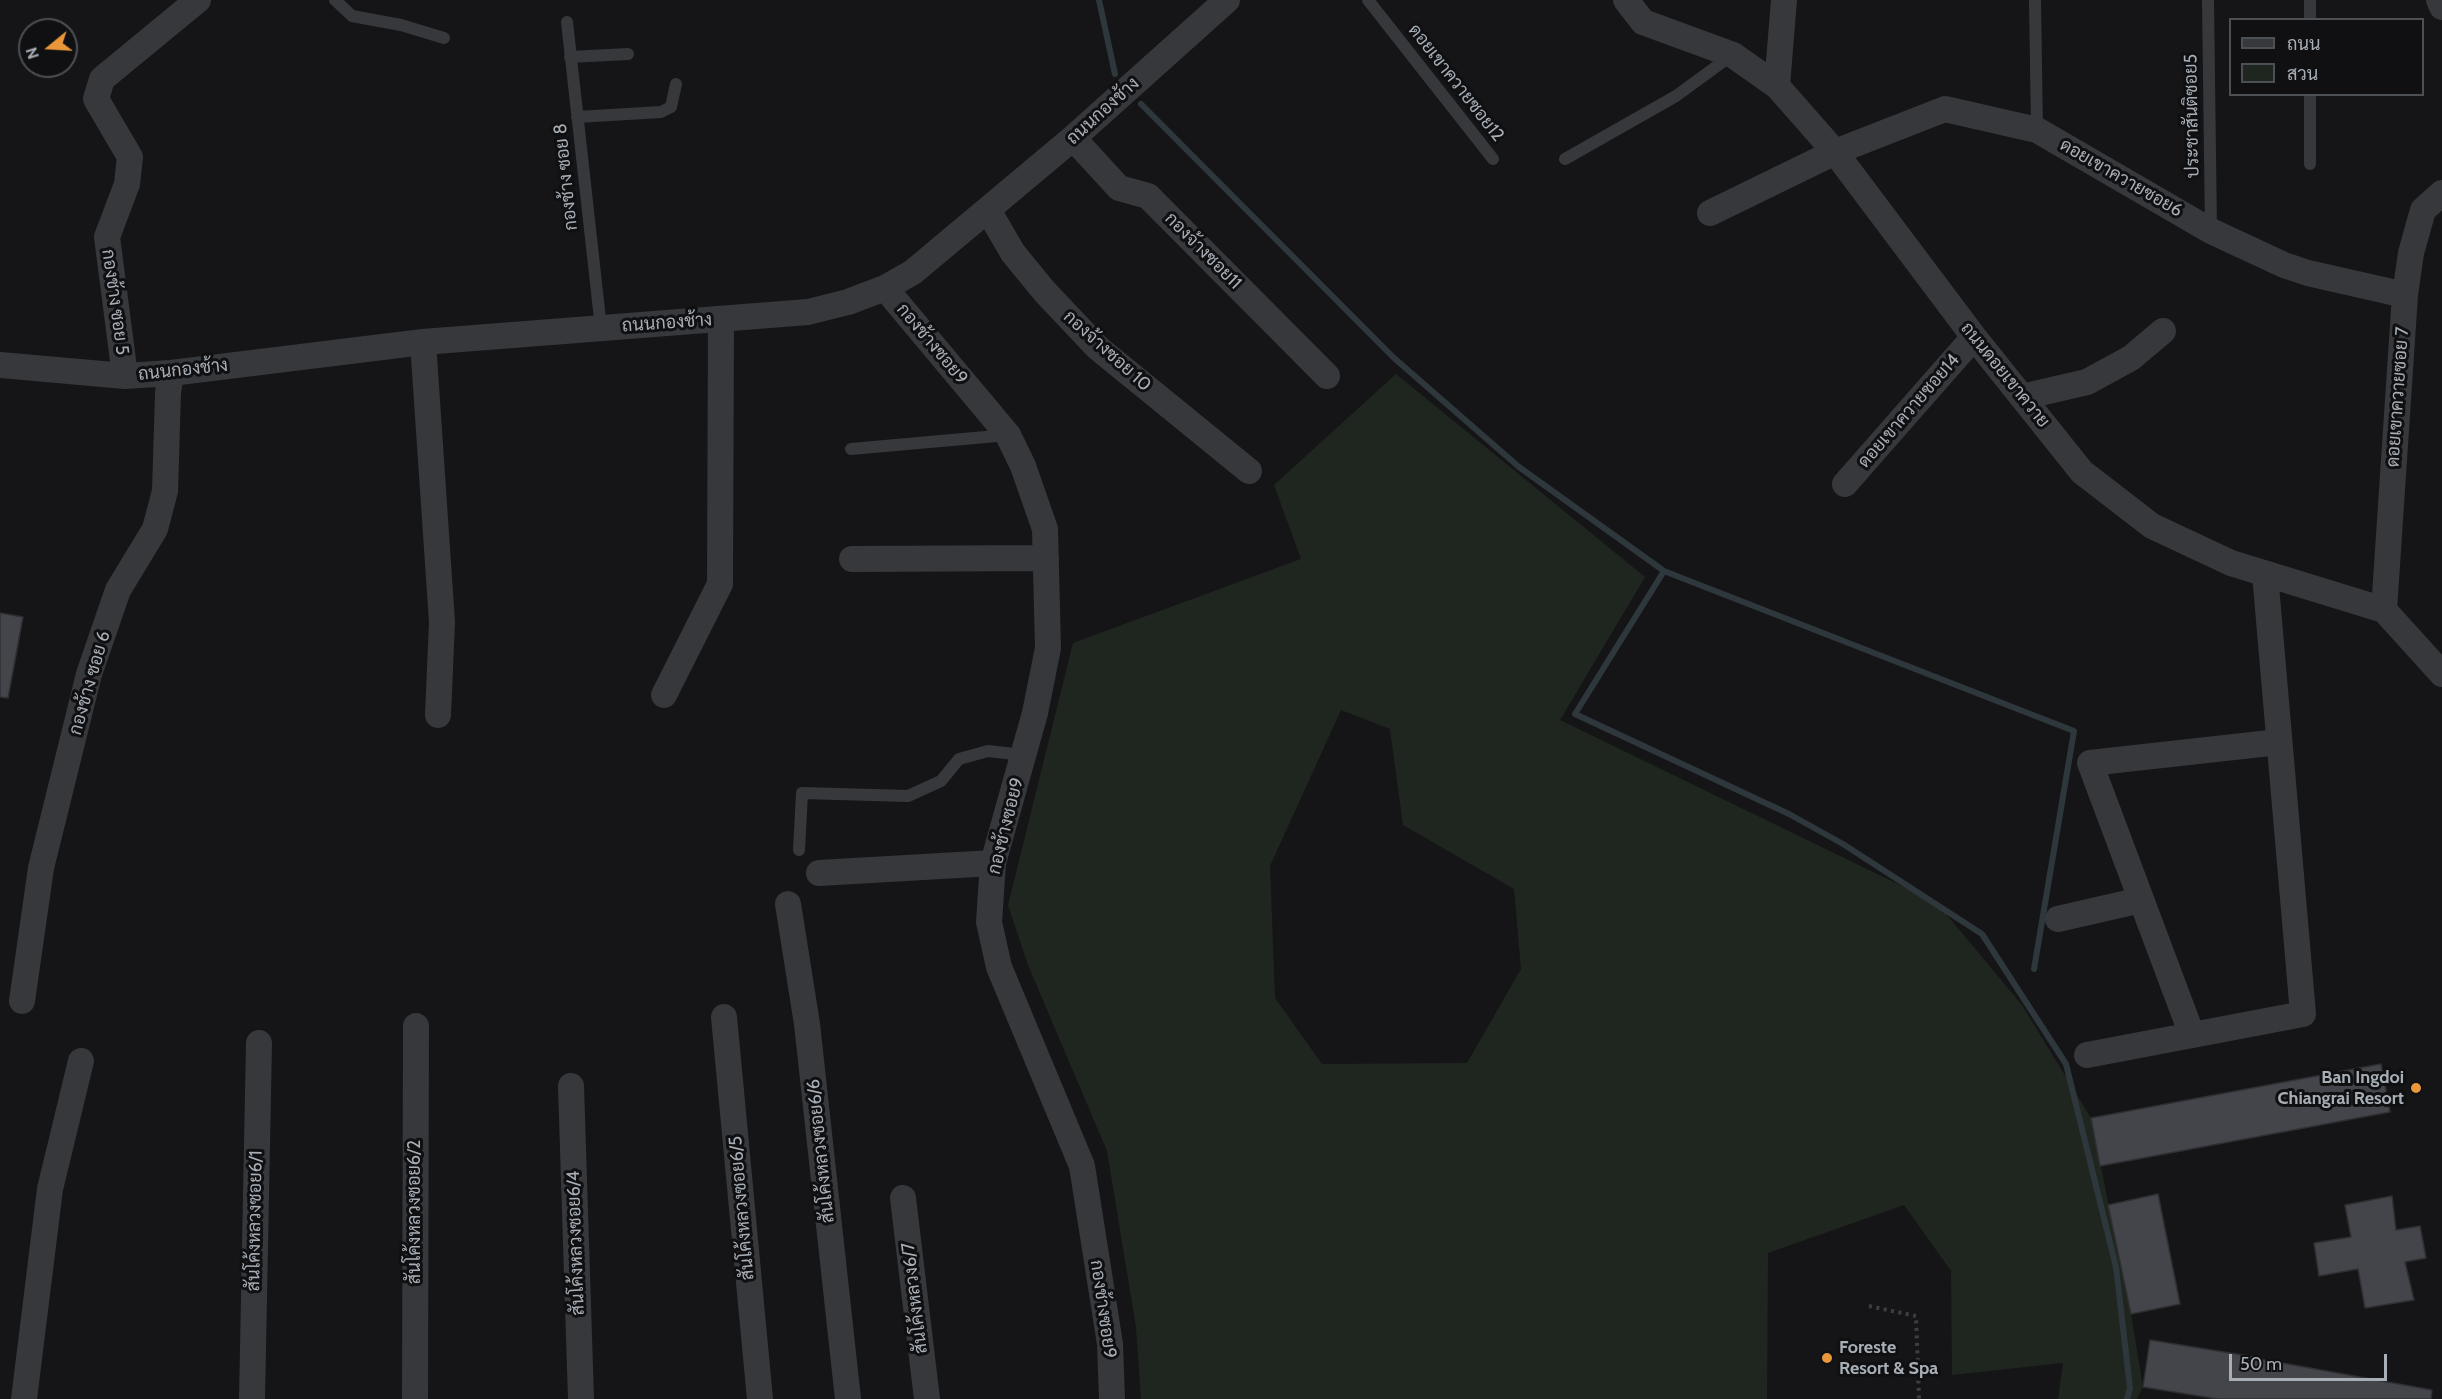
<!DOCTYPE html>
<html>
<head>
<meta charset="utf-8">
<style>
	body { margin:0 }
	#map { position:relative; width:2442px; height:1399px; overflow:hidden; background:#151517; font-family:Cabin,Sarabun,sans-serif }
	canvas { display:block }
	.legend { position:absolute; left:2229px; top:18px; width:195px; height:78px; box-sizing:border-box; background:#101012; border:2px solid #4c4f54; margin:0; padding:8px 10px; list-style:none; font-size:18px; color:#a7aeb6 }
	.legend li { display:flex; align-items:center; gap:12px; height:30px }
	.legend b { width:30px; border:2px solid #4c4f54 }
	.north { position:absolute; left:18px; top:18px; width:60px; height:60px; box-sizing:border-box; background:#101012; border:2px solid #4c4f54; border-radius:50%; rotate:252deg; font-size:16px; font-weight:700; line-height:24px; text-align:center; color:#a7aeb6 }
	.north::after { content:''; display:block; margin:auto; width:21px; height:27px; background:#ea963a; clip-path:polygon(50% 0,100% 100%,50% 72%,0 100%) }
	.scale { position:absolute; left:2229px; top:1354px; width:158px; height:27px; box-sizing:border-box; border:3px solid #a7aeb6; border-top:0; padding-left:8px; font-size:18px; line-height:21px; white-space:nowrap; color:#a7aeb6; -webkit-text-stroke:4px #101012; paint-order:stroke }
</style>
</head>
<body>
<div id="map">
<canvas width="2442" height="1399"></canvas>
<ul class="legend">
<li><b style="height:8px;background:#36383c"></b>ถนน</li>
<li><b style="height:16px;background:#1f261f"></b>สวน</li>
</ul>
<div class="north">N</div>
<div class="scale">50 m</div>
</div>
<script>
const ctx = document.querySelector('canvas').getContext('2d');
ctx.lineJoin = 'round';
function fillPath(path, color) { ctx.fillStyle = color; ctx.fill(path, 'evenodd'); }
const toPath = rows => new Path2D(rows.map(r => 'M' + r).join(''));
function strokePath(path, color, width, dash) { ctx.strokeStyle = color; ctx.lineWidth = width; ctx.lineCap = dash ? 'butt' : 'round'; ctx.setLineDash(dash || []); ctx.stroke(path); }
function label(font, color, halo, rows, align = 'center') {
  ctx.font = font + ' Cabin,Sarabun,sans-serif'; ctx.lineWidth = 6; ctx.setLineDash([]); ctx.textBaseline = 'middle'; ctx.strokeStyle = halo; ctx.fillStyle = color; for (const [text, x, y, turn = 0] of rows) {
    ctx.save(); ctx.translate(x, y); ctx.rotate((+turn || 0) * Math.PI / 180); ctx.textAlign = isNaN(turn) ? turn : align; if (halo) ctx.strokeText(text, 0, 0); ctx.fillText(text, 0, 0); ctx.restore();
  }
}
const green = toPath([
	[1396,374,1645,577,1560,720,1937,903,2022,1005,2091,1118,2131,1314,2143,1387,2137,1399,2058,1399,2063,1363,1952,1375,1951,1271,1904,1205,1768,1253,1767,1399,1141,1399,1136,1327,1107,1151,1028,965,1008,905,1073,643,1301,559,1274,485],
	[1341,710,1390,729,1403,825,1514,889,1521,969,1467,1063,1322,1064,1275,998,1270,866]
]);
const stream = toPath([
	[1099,0,1115,74],
	[1141,104,1394,358,1519,467,1664,571,2074,731,2034,969],
	[1664,571,1575,714,1789,814,1843,844,1982,934,2066,1064,2116,1267,2130,1388,2127,1399]
]);
const building = toPath([
	[0,613,23,617,8,698,0,697,0,613],
	[2381,1064,2390,1112,2100,1166,2091,1118,2381,1064],
	[2158,1194,2180,1304,2131,1314,2108,1205,2158,1194],
	[2392,1196,2396,1230,2420,1226,2426,1258,2405,1262,2414,1300,2365,1308,2358,1269,2319,1276,2314,1243,2351,1237,2345,1205,2392,1196],
	[2150,1340,2261,1358,2260,1359,2432,1390,2431,1399,2218,1399,2143,1387,2150,1340]
]);
const path = toPath([
	[1869,1306,1916,1316,1919,1399]
]);
const service = toPath([
	[335,0,352,16,401,25,444,38],
	[1368,0,1493,159],
	[2035,0,2037,130],
	[2208,0,2211,230],
	[2310,20,2310,0],
	[567,22,601,328],
	[570,57,628,54],
	[577,117,661,112,671,107,676,84],
	[1565,159,1676,96,1732,55],
	[2310,164,2310,94],
	[851,449,1008,435],
	[799,850,802,793,908,796,941,781,959,759,988,751,1023,755]
]);
const minor = toPath([
	[1626,0,1643,22,1733,55,1777,86,1835,152,1974,337,2082,472,2152,526,2231,563,2384,610,2442,674],
	[2439,0,2442,7],
	[1777,86,1784,0],
	[1073,138,1119,188,1148,196,1327,376],
	[988,210,1013,253,1045,292,1098,348,1249,471],
	[1710,213,1835,152,1945,109,2037,130,2211,231,2284,265,2308,273,2405,295],
	[885,288,1008,435,1023,466,1045,529,1048,648,1035,713,993,863,989,922,999,967,1082,1166,1110,1344,1112,1399],
	[423,342,442,622,438,715],
	[0,365,125,376,171,373,423,342,808,312,848,302,885,288,913,272,1073,138,1227,0],
	[125,376,107,237,127,184,130,157,96,99,102,79,198,0],
	[2022,397,2087,382,2131,358,2163,331],
	[1845,484,1974,337],
	[852,559,1046,558],
	[2384,610,2405,295,2411,253,2423,210,2442,193],
	[664,695,720,584,721,319],
	[819,873,993,863],
	[788,904,807,1024,848,1399],
	[2058,919,2141,900],
	[22,1001,41,868,89,674,118,590,155,529,165,491,168,393,171,373],
	[724,1017,760,1399],
	[2192,1035,2090,763,2279,742],
	[2087,1055,2303,1014,2265,574],
	[571,1086,581,1399],
	[903,1198,927,1399],
	[24,1399,50,1189,81,1061],
	[252,1399,259,1043],
	[415,1399,416,1026]
]);
const markers = [
	[2416,1088,6,"#ea963a"],
	[1827,1358,6,"#ea963a"]
];
const streetNames = [
	["ดอยเขาควายซอย12",1456,83,52],
	["ถนนกองช้าง",1103,111,-42],
	["ประชาสันติซอย5",2192,116,-91],
	["กองช้าง ซอย 8",566,177,-96],
	["ดอยเขาควายซอย6",2121,178,30],
	["กองจ้างซอย11",1203,251,45],
	["กองช้าง ซอย 5",115,302,82],
	["ถนนกองช้าง",667,323,-4],
	["กองช้างซอย9",932,344,50],
	["กองจ้างซอย 10",1107,351,42],
	["ถนนกองช้าง",183,370,-6],
	["ถนนดอยเขาควาย",2005,375,51],
	["ดอยเขาควายซอย 7",2398,397,-86],
	["ดอยเขาควายซอย14",1909,411,-49],
	["กองช้าง ซอย 6",90,683,-74],
	["กองช้างซอย9",1006,826,-76],
	["สันโค้งหลวงซอย6/6",821,1151,-96],
	["สันโค้งหลวงซอย6/5",742,1208,-95],
	["สันโค้งหลวงซอย6/2",415,1212,-90],
	["สันโค้งหลวงซอย6/1",255,1221,-89],
	["สันโค้งหลวงซอย6/4",576,1243,-92],
	["สันโค้งหลวง6/7",915,1298,-97],
	["กองช้างซอย9",1103,1309,82]
];
const poiNames = [
	["Ban Ingdoi",2404,1078],
	["Chiangrai Resort",2404,1099],
	["Foreste",1839,1348,"left"],
	["Resort & Spa",1839,1369,"left"]
];
fillPath(green, '#1f261f');
strokePath(stream, '#2e383c', 6);
fillPath(building, '#44454a');
strokePath(building, '#2f3033', 1.5);
strokePath(path, '#3c3f42', 4, [3, 4.5]);
strokePath(service, '#36383c', 12);
strokePath(minor, '#36383c', 26);
for (const [x, y, r, color] of markers) { const dot = new Path2D(); dot.arc(x, y, r, 0, 2 * Math.PI); ctx.fillStyle = color; ctx.fill(dot); strokePath(dot, '#101012', 2); }
label('18px', '#a7aeb6', '#101012', streetNames);
label('bold 18px', '#a7aeb6', '#101012', poiNames, 'right');
</script>
</body>
</html>
